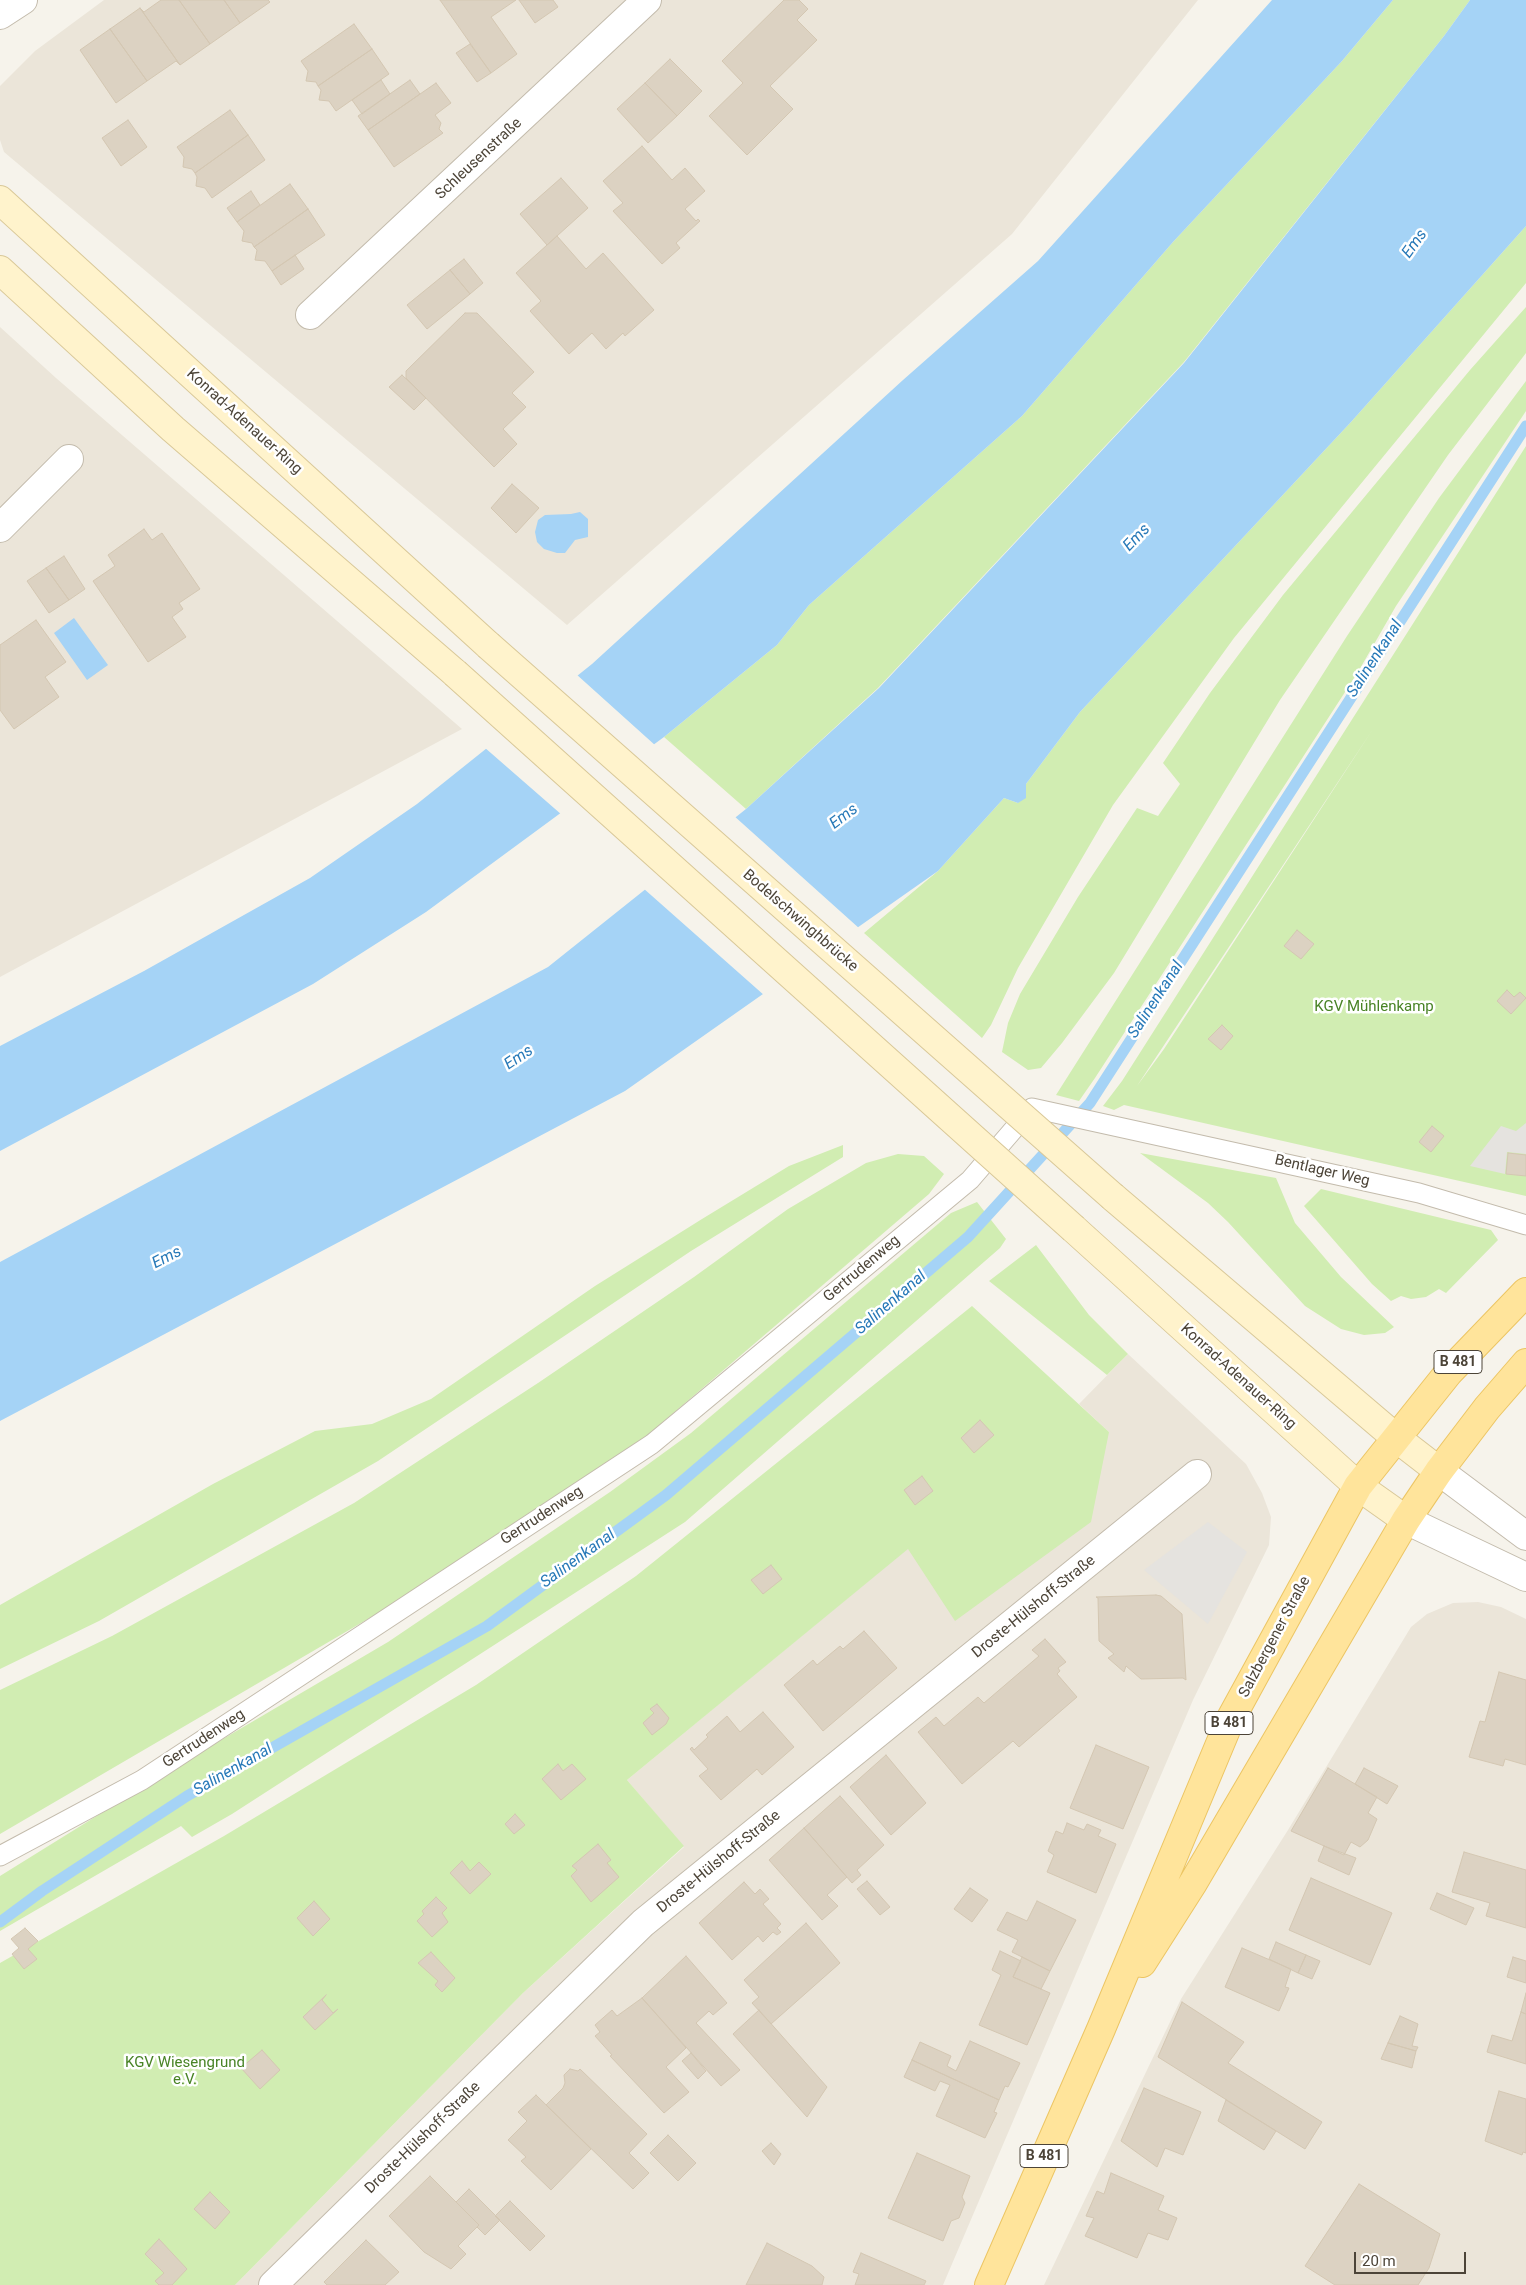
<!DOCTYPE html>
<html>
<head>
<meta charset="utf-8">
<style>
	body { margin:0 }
	#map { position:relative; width:1526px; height:2285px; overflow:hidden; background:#f6f3eb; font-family:Roboto,sans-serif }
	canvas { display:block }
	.scale { position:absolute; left:1354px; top:2252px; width:112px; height:22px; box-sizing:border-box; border:2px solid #4c4438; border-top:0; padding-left:6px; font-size:15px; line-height:18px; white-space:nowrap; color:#4c4438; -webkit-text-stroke:4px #fff; paint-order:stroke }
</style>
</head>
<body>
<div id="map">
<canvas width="1526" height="2285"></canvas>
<div class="scale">20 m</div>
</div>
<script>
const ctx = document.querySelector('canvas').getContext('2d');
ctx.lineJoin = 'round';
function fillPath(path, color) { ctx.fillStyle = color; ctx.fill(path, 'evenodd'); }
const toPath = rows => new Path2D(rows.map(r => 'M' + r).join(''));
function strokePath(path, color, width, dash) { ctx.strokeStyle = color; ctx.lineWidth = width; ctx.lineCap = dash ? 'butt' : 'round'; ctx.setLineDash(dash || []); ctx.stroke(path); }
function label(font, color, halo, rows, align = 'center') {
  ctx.font = font + ' Roboto,sans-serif'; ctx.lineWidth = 5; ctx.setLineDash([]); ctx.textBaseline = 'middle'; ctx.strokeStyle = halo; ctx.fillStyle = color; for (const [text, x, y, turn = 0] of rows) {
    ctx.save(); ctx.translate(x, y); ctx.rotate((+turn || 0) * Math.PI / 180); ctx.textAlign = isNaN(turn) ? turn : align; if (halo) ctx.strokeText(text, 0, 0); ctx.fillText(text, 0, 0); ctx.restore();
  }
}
const residential = toPath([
	[104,0,1198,0,1012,234,567,625,4,152,0,140,0,86,35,51],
	[0,327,56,378,462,729,0,977],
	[1128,1354,1246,1464,1262,1493,1271,1517,1269,1545,1193,1700,943,2285,235,2285,523,1993,684,1847,627,1780,908,1548,1109,1432,1079,1404],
	[1478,1602,1501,1607,1526,1619,1526,2285,1044,2285,1181,1999,1288,1830,1411,1627,1427,1614,1453,1603]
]);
const green = toPath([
	[1393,0,1470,0,1444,36,1184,362,878,688,746,809,664,737,777,645,809,605,1022,416,1173,242,1342,61],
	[1526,226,1526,283,1234,638,1113,805,1018,968,991,1025,982,1038,864,933,938,871,1004,798,1018,803,1026,784,1080,712,1351,422],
	[1526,307,1526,353,1448,455,1280,700,1114,973,1062,1043,1041,1068,1028,1070,1002,1052,1008,1023,1020,994,1078,897,1137,808,1158,816,1180,784,1163,763,1210,693,1283,595,1470,370],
	[1526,381,1526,411,1396,606,1358,672,1095,1078,1079,1101,1056,1095,1347,636,1439,498],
	[1526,446,1526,1196,1124,1105,1114,1110,1103,1106,1122,1081],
	[1373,729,1164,1049,1137,1086],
	[843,1145,843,1157,691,1251,378,1461,99,1621,0,1669,0,1605,213,1484,315,1431,372,1424,431,1399,595,1286,702,1219,789,1166],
	[1140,1153,1276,1178,1295,1223,1341,1277,1394,1327,1385,1333,1364,1335,1341,1329,1305,1306,1228,1222,1208,1203],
	[898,1154,924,1156,944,1174,929,1194,635,1446,385,1609,0,1834,0,1690,112,1636,354,1503,538,1383,694,1277,788,1209,866,1163],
	[1321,1189,1491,1230,1498,1240,1446,1293,1439,1289,1426,1297,1411,1299,1401,1296,1391,1301,1372,1284,1304,1206],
	[977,1202,1006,1239,1000,1248,685,1522,232,1814,192,1837,181,1826,0,1931,0,1876,182,1763,388,1642,610,1492,691,1433,951,1213],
	[1036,1245,1089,1315,1128,1354,1107,1375,989,1281],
	[972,1306,1109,1432,1091,1522,955,1621,908,1549,627,1780,684,1846,523,1993,235,2285,0,2285,0,1963,224,1836,476,1685,636,1576]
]);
const parking = toPath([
	[1526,1123,1526,1154,1507,1152,1505,1174,1470,1166,1501,1126,1516,1131],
	[1208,1522,1247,1552,1208,1624,1144,1570]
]);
const water = toPath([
	[1272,0,1393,0,1342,61,1173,242,1022,416,809,605,777,645,664,737,426,912,313,984,0,1151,0,1046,144,971,310,878,417,804,592,664,903,380,1038,261],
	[1470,0,1526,0,1526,226,1351,422,1080,712,1026,784,1026,798,1018,803,1004,798,938,871,625,1091,0,1421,0,1262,548,967,746,809,879,688,1184,363,1444,36],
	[580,512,588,519,588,537,575,540,565,553,557,553,544,549,537,542,535,532,538,520,545,515,571,514],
	[74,618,108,665,87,680,54,633]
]);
const pier = toPath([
	[576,674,656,746,562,815,484,747],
	[733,815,860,929,765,996,643,888]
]);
const stream = toPath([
	[0,1922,42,1891,187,1796,487,1626,666,1495,968,1237,1090,1103,1526,426]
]);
const building = toPath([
	[161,0,179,0,210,44,180,65,140,8,144,12,161,0],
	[179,0,224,0,240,23,210,44,179,0],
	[224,0,268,0,270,2,240,23,224,0],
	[440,0,516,0,491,17,517,54,491,73,440,0],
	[519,0,553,0,558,7,535,23,519,0],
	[784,0,799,0,808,9,797,20,817,40,770,86,793,109,747,155,709,116,743,83,722,61,784,0],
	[140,8,180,65,176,61,147,81,110,29,140,8],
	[354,24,372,49,318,86,316,82,306,81,308,71,301,61,354,24],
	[110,29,147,81,116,103,80,50,110,29],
	[470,44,491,73,477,82,456,53,470,44],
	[372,49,389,74,336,111,329,101,319,100,321,90,318,86,372,49],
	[670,59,702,91,677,116,645,83,670,59],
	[381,80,390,94,362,114,352,100,381,80],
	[410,80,420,94,368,130,358,116,410,80],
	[436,83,451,103,435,115,441,123,439,129,443,133,394,167,368,130,436,83],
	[645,83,677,116,648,143,617,109,645,83],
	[230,110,248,135,195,173,192,169,183,167,184,157,177,147,230,110],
	[128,120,147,147,121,166,102,138,128,120],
	[248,135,265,160,212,198,205,188,196,186,197,177,195,173,248,135],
	[642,146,672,180,685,168,705,191,685,209,696,221,698,219,700,221,676,243,680,248,662,264,613,211,623,203,603,181,642,146],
	[561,178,588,208,547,245,520,214,561,178],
	[290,184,308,209,254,247,252,243,242,241,244,231,237,222,290,184],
	[251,191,260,205,237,222,227,208,251,191],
	[308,209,325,235,272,271,265,261,255,260,257,250,254,247,308,209],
	[557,236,586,269,603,253,654,310,625,336,623,333,606,349,592,333,569,354,530,311,541,301,516,273,557,236],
	[295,255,304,269,281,285,272,271,295,255],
	[464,259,483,283,470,294,450,270,464,259],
	[450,270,470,294,427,329,407,305,450,270],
	[465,313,477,313,534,372,512,393,526,407,503,429,517,444,494,467,406,378,406,371,465,313],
	[402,375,426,398,414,410,389,387,402,375],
	[512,484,539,508,516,533,491,508,512,484],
	[144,529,152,540,162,533,200,589,179,603,183,609,172,617,186,637,148,662,93,581,115,566,108,555,144,529],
	[64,556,85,589,69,600,46,568,64,556],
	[46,568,69,600,49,613,27,581,46,568],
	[36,620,66,662,45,677,59,697,14,729,0,710,0,645,36,620],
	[1297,930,1314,944,1301,959,1284,946,1297,930],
	[1507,990,1514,997,1520,992,1526,998,1511,1014,1497,1001,1507,990],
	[1222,1025,1233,1036,1221,1050,1208,1039,1222,1025],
	[1432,1126,1444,1136,1431,1152,1419,1142,1432,1126],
	[1508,1153,1526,1155,1526,1176,1506,1174,1508,1153],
	[980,1420,994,1435,974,1453,961,1438,980,1420],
	[922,1476,933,1491,915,1505,904,1490,922,1476],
	[771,1565,782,1579,763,1594,751,1580,771,1565],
	[1156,1595,1161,1596,1182,1614,1186,1680,1183,1678,1141,1679,1126,1666,1124,1672,1108,1658,1114,1654,1099,1641,1098,1598,1096,1597,1156,1595],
	[864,1631,897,1668,823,1731,784,1685,813,1660,817,1665,840,1646,843,1649,864,1631],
	[1045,1639,1066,1662,1058,1668,1060,1671,1057,1674,1077,1697,1019,1747,1013,1741,962,1784,918,1732,936,1717,944,1726,978,1697,984,1703,1039,1656,1032,1650,1045,1639],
	[1499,1672,1526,1680,1526,1765,1505,1759,1503,1766,1469,1757,1480,1721,1485,1722,1499,1672],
	[657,1704,669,1718,666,1724,652,1735,643,1723,654,1713,650,1709,657,1704],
	[763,1712,794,1747,762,1775,757,1769,721,1800,699,1776,708,1769,690,1749,692,1747,694,1750,708,1737,706,1735,727,1716,740,1732,763,1712],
	[1096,1745,1149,1767,1123,1829,1070,1808,1096,1745],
	[886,1755,926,1803,891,1835,850,1787,886,1755],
	[558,1764,563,1771,572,1764,586,1779,561,1800,542,1779,558,1764],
	[1328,1768,1377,1797,1368,1813,1377,1819,1368,1840,1360,1847,1351,1842,1344,1855,1291,1831,1328,1768],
	[1364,1768,1398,1786,1387,1804,1355,1784,1364,1768],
	[840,1796,884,1845,857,1870,861,1875,852,1883,804,1828,840,1796],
	[515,1814,525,1825,514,1834,505,1824,515,1814],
	[1067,1823,1084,1830,1087,1824,1101,1830,1098,1836,1116,1844,1096,1893,1047,1872,1054,1855,1048,1851,1056,1831,1063,1834,1067,1823],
	[804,1828,847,1877,827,1895,838,1906,822,1920,769,1860,804,1828],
	[598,1844,611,1860,607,1863,619,1877,591,1902,571,1876,577,1870,572,1866,598,1844],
	[1324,1846,1356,1858,1349,1875,1318,1861,1324,1846],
	[1464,1852,1526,1870,1526,1928,1486,1916,1490,1903,1452,1892,1464,1852],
	[462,1861,470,1871,479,1862,491,1874,470,1894,450,1873,462,1861],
	[1311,1878,1392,1913,1370,1965,1289,1930,1311,1878],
	[867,1881,890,1907,880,1915,857,1889,867,1881],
	[744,1882,755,1894,760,1889,769,1899,763,1904,781,1924,777,1928,781,1932,777,1935,773,1932,763,1942,758,1936,732,1960,699,1923,744,1882],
	[970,1888,988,1900,972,1922,954,1909,970,1888],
	[1437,1893,1474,1908,1466,1925,1430,1909,1437,1893],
	[436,1897,447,1908,442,1913,448,1922,432,1937,417,1921,424,1914,422,1911,436,1897],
	[314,1901,330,1919,313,1936,297,1918,314,1901],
	[1037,1901,1076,1920,1050,1971,1012,1952,1018,1940,997,1930,1007,1912,1027,1921,1037,1901],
	[806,1923,840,1963,771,2024,752,2003,759,1997,744,1980,806,1923],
	[25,1928,38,1941,28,1949,37,1959,24,1969,12,1954,19,1948,11,1939,25,1928],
	[1276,1942,1306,1955,1298,1973,1269,1959,1276,1942],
	[1242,1948,1291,1969,1285,1987,1289,1988,1279,2011,1225,1987,1242,1948],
	[1000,1951,1021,1961,1013,1977,1050,1993,1027,2045,979,2025,1001,1975,992,1970,1000,1951],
	[431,1952,455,1978,442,1992,435,1985,438,1981,418,1963,431,1952],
	[1306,1955,1320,1961,1312,1979,1298,1973,1306,1955],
	[686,1956,727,2003,713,2015,709,2011,696,2023,740,2070,721,2086,642,1998,686,1956],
	[1022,1957,1050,1971,1041,1989,1013,1977,1022,1957],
	[1513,1957,1526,1961,1526,1983,1507,1977,1513,1957],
	[1526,1993,1526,2014,1521,2012,1526,1993],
	[326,1995,322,2000,333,2013,338,2009,315,2030,303,2017,326,1995],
	[642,1998,686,2048,666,2067,689,2092,664,2113,610,2056,612,2055,595,2036,600,2032,595,2025,612,2010,617,2016,642,1998],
	[1182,2002,1244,2042,1228,2063,1322,2122,1305,2149,1158,2057,1182,2002],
	[759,2010,827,2087,807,2117,733,2034,759,2010],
	[1521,2012,1526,2014,1526,2064,1487,2052,1492,2035,1512,2041,1521,2012],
	[1400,2016,1418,2024,1412,2046,1418,2047,1416,2051,1388,2043,1400,2016],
	[970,2041,1020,2063,1008,2087,1005,2086,999,2100,912,2060,920,2042,951,2056,947,2066,956,2071,970,2041],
	[1388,2043,1416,2051,1412,2068,1381,2059,1388,2043],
	[262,2050,280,2070,260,2089,241,2068,262,2050],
	[691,2053,706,2071,698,2079,682,2061,691,2053],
	[912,2060,999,2100,994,2112,997,2113,985,2138,936,2116,950,2085,940,2081,935,2091,904,2077,912,2060],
	[570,2069,578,2071,580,2069,647,2134,629,2153,649,2173,633,2189,546,2105,563,2088,565,2083,564,2075,570,2069],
	[1144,2088,1201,2112,1183,2155,1165,2148,1157,2167,1121,2141,1144,2088],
	[1499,2091,1526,2099,1526,2153,1523,2152,1522,2155,1485,2141,1499,2091],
	[536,2095,591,2149,551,2190,521,2161,526,2157,508,2140,527,2121,518,2112,536,2095],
	[1226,2100,1276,2131,1264,2150,1218,2121,1226,2100],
	[668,2135,696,2163,678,2181,650,2153,668,2135],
	[771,2143,781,2154,774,2165,762,2151,771,2143],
	[917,2153,970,2176,962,2197,965,2203,959,2218,951,2221,943,2241,888,2218,917,2153],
	[1111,2173,1164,2196,1158,2210,1177,2218,1168,2240,1148,2233,1137,2258,1085,2236,1094,2218,1086,2216,1097,2191,1104,2194,1111,2173],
	[430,2176,479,2225,458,2246,466,2254,451,2269,424,2252,389,2216,430,2176],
	[1359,2184,1440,2234,1429,2268,1418,2285,1335,2285,1305,2266,1359,2184],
	[469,2189,500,2220,485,2235,477,2227,479,2225,456,2202,469,2189],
	[210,2192,230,2212,215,2229,194,2209,210,2192],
	[510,2201,545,2236,530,2251,495,2216,510,2201],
	[159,2239,187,2269,172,2285,159,2285,155,2281,164,2273,145,2254,159,2239],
	[366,2240,399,2272,385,2285,327,2285,324,2282,366,2240],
	[767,2243,812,2266,824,2277,822,2285,746,2285,767,2243],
	[861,2253,926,2281,924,2285,855,2285,859,2274,853,2272,861,2253]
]);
const lane = toPath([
	[0,1856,142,1780,652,1444,970,1180,1032,1108,1419,1193,1526,1225]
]);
const street = toPath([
	[0,15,23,0],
	[310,315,647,0],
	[0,528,69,459],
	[1439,1471,1526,1536],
	[1406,1520,1526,1577],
	[273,2285,643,1923,1197,1474]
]);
const secondary = toPath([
	[0,200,488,645],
	[0,270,173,429,455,673],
	[1113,1197,1395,1437,1439,1471],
	[1074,1229,1358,1486,1406,1520]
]);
const primary = toPath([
	[1142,1963,1193,1883,1406,1520,1439,1471,1487,1408,1526,1363],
	[989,2285,1101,2029,1230,1720,1358,1486,1449,1372,1526,1292]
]);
const secondaryBridge = toPath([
	[488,645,1113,1197],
	[455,673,1074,1229]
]);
const shields = [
	[1458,1362,48],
	[1229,1723,48],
	[1044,2156,48]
];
const shieldNames = [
	["B 481",1458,1362],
	["B 481",1229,1723],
	["B 481",1044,2156]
];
const streetNames = [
	["Schleusenstraße",479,159,-43],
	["Konrad-Adenauer-Ring",244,422,42],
	["Bodelschwinghbrücke",800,921,41],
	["Bentlager Weg",1322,1171,13],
	["Gertrudenweg",862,1269,-40],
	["Konrad-Adenauer-Ring",1238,1377,42],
	["Gertrudenweg",542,1516,-33],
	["Droste-Hülshoff-Straße",1034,1607,-39],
	["Salzbergener Straße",1275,1637,-62],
	["Gertrudenweg",204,1739,-33],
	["Droste-Hülshoff-Straße",719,1862,-39],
	["Droste-Hülshoff-Straße",423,2138,-44]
];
const parkNames = [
	["KGV Mühlenkamp",1374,1007],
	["KGV Wiesengrund",185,2063],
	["e.V.",185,2080]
];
const waterNames = [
	["Ems",1415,244,-54],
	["Ems",1137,538,-46],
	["Salinenkanal",1375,659,-57],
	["Ems",844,817,-37],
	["Salinenkanal",1156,1000,-57],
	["Ems",519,1058,-34],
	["Ems",167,1258,-27],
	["Salinenkanal",891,1303,-41],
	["Salinenkanal",578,1559,-36],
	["Salinenkanal",233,1770,-30]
];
fillPath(residential, '#ebe5d9');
fillPath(green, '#d1edb2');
fillPath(parking, '#e5e3df');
fillPath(water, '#a5d3f6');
fillPath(pier, '#f6f3eb');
strokePath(stream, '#a5d3f6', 11);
fillPath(building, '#dcd2c2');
strokePath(building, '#d4c7b2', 1);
strokePath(lane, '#c3bbac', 21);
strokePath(street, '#c3bbac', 30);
strokePath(secondary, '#d9c898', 30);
strokePath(primary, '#ecc563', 30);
strokePath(lane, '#fff', 19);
strokePath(street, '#fff', 28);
strokePath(secondary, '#fff3cc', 28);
strokePath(primary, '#ffe49b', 28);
strokePath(secondaryBridge, '#d9c898', 30, []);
strokePath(secondaryBridge, '#fff3cc', 28);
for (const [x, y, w] of shields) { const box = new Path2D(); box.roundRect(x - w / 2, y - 11.5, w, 23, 4); ctx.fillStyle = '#fff'; ctx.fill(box); strokePath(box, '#4c4438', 1); }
label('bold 14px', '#4c4438', null, shieldNames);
label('15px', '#4c4438', '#fff', streetNames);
label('15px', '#488325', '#fff', parkNames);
label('italic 16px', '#2779b8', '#fff', waterNames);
</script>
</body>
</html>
